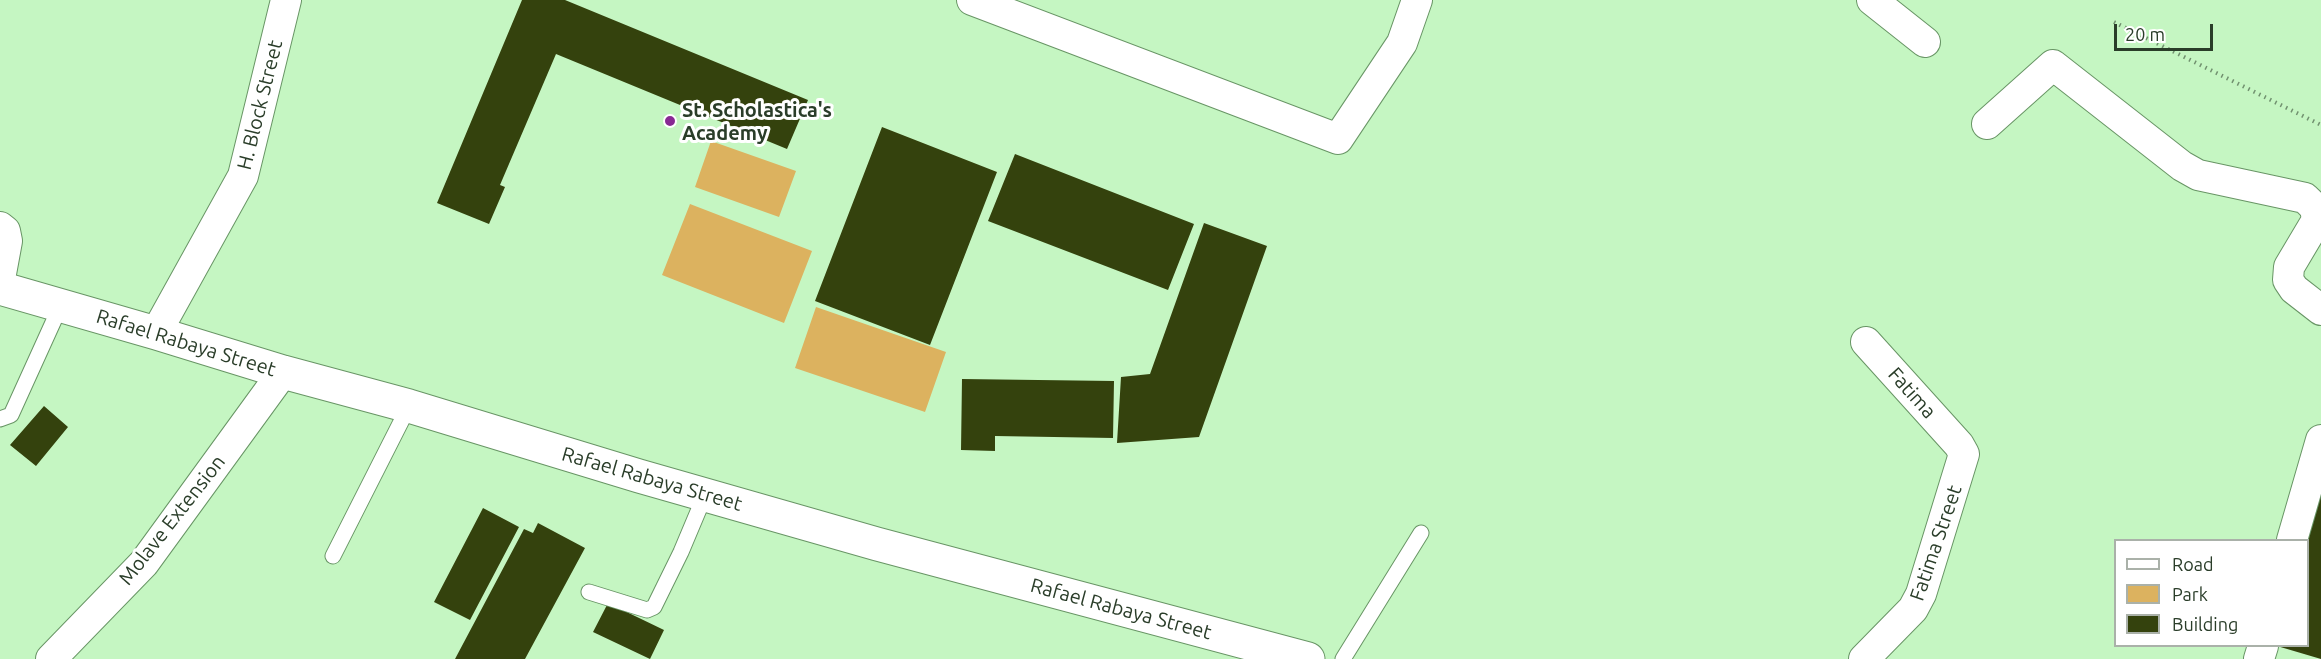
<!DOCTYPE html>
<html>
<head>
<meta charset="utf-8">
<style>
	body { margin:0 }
	#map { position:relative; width:2321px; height:659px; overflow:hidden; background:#c5f6c2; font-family:Ubuntu,sans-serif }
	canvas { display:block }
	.legend { position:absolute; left:2114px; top:539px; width:195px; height:108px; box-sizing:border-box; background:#fff; border:2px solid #aab1a9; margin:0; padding:8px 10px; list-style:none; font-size:18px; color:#2a3d29 }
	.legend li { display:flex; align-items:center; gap:12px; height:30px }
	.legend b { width:30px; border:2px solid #aab1a9 }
	.scale { position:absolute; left:2114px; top:24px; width:99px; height:27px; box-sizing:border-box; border:3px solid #2a3d29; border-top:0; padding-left:8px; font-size:18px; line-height:21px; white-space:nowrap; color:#2a3d29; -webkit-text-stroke:4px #fff; paint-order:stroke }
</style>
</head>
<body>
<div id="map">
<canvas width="2321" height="659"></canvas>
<ul class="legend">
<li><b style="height:8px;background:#fff"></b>Road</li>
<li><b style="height:16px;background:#dcb25f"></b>Park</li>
<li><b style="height:16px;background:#34420d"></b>Building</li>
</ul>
<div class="scale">20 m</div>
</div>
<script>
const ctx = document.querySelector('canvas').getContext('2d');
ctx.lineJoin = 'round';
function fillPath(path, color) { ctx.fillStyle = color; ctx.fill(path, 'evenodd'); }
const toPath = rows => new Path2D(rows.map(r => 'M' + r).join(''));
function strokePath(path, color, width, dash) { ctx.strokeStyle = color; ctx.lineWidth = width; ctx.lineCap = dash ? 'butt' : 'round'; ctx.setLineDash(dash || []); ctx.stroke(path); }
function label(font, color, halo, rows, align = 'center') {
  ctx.font = font + ' Ubuntu,sans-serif'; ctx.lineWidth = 6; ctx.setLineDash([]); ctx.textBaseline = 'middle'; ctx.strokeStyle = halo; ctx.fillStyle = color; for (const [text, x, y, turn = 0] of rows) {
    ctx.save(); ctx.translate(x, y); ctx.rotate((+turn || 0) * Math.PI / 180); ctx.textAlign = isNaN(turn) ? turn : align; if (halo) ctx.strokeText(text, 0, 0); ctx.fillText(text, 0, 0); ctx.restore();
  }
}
const green = toPath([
	[711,141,796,171,779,217,695,187],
	[690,204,812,251,784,323,662,275],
	[816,307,946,352,925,412,795,368]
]);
const building = toPath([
	[522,0,565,0,808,100,787,149,556,54,500,185,505,187,489,224,437,203],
	[882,127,997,172,930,345,815,301],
	[1015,154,1194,224,1168,290,988,221],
	[1204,223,1267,246,1199,437,1117,443,1121,377,1150,374],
	[962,379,1114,381,1113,438,995,436,995,451,961,450],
	[44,406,68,427,36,466,10,445],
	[2321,476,2321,659,2277,646,2308,646,2308,540,2302,540],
	[483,508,519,527,470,620,434,602],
	[538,523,585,548,525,659,455,659,524,529,533,533],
	[608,603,664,630,650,659,593,632]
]);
const path = toPath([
	[2114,22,2321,125]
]);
const service = toPath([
	[0,419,11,415,60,307],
	[333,556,409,406],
	[589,592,647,610,654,607,681,552,705,495],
	[1343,659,1421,533]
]);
const minor = toPath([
	[972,0,1338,139,1402,43,1417,0],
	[1872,0,1925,42],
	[1987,124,2053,65,2182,166,2198,175,2305,198,2315,208,2317,220,2289,267,2288,280,2294,289,2321,310],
	[0,227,5,231,7,241,0,279],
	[156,333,243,176,286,0],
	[2292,540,2321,440],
	[51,659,144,563,283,372],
	[1864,659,1913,609,1921,594,1964,454,1959,445,1866,342],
	[2259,659,2263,646]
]);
const secondary = toPath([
	[0,288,156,333,283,372,409,406,639,476,877,544,1308,659]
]);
const markers = [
	[670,121,6,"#882993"]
];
const streetNames = [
	["H. Block Street",260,105,-76],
	["Rafael Rabaya Street",186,343,17],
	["Fatima",1912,393,48],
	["Rafael Rabaya Street",652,479,16],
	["Molave Extension",172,520,-52],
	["Fatima Street",1936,543,-71],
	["Rafael Rabaya Street",1121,609,15]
];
const poiNames = [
	["St. Scholastica's",682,110],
	["Academy",682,133]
];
fillPath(green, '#dcb25f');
fillPath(building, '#34420d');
strokePath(service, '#689565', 17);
strokePath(minor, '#689565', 32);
strokePath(secondary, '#689565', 35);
strokePath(path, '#71916f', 4, [1.5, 4.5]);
strokePath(service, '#fff', 15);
strokePath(minor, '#fff', 30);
strokePath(secondary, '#fff', 33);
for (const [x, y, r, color] of markers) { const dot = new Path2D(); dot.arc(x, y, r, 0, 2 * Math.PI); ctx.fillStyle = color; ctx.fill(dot); strokePath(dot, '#fff', 2); }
label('20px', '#2a3d29', '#fff', streetNames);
label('bold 20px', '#2a3d29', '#fff', poiNames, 'left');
</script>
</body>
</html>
